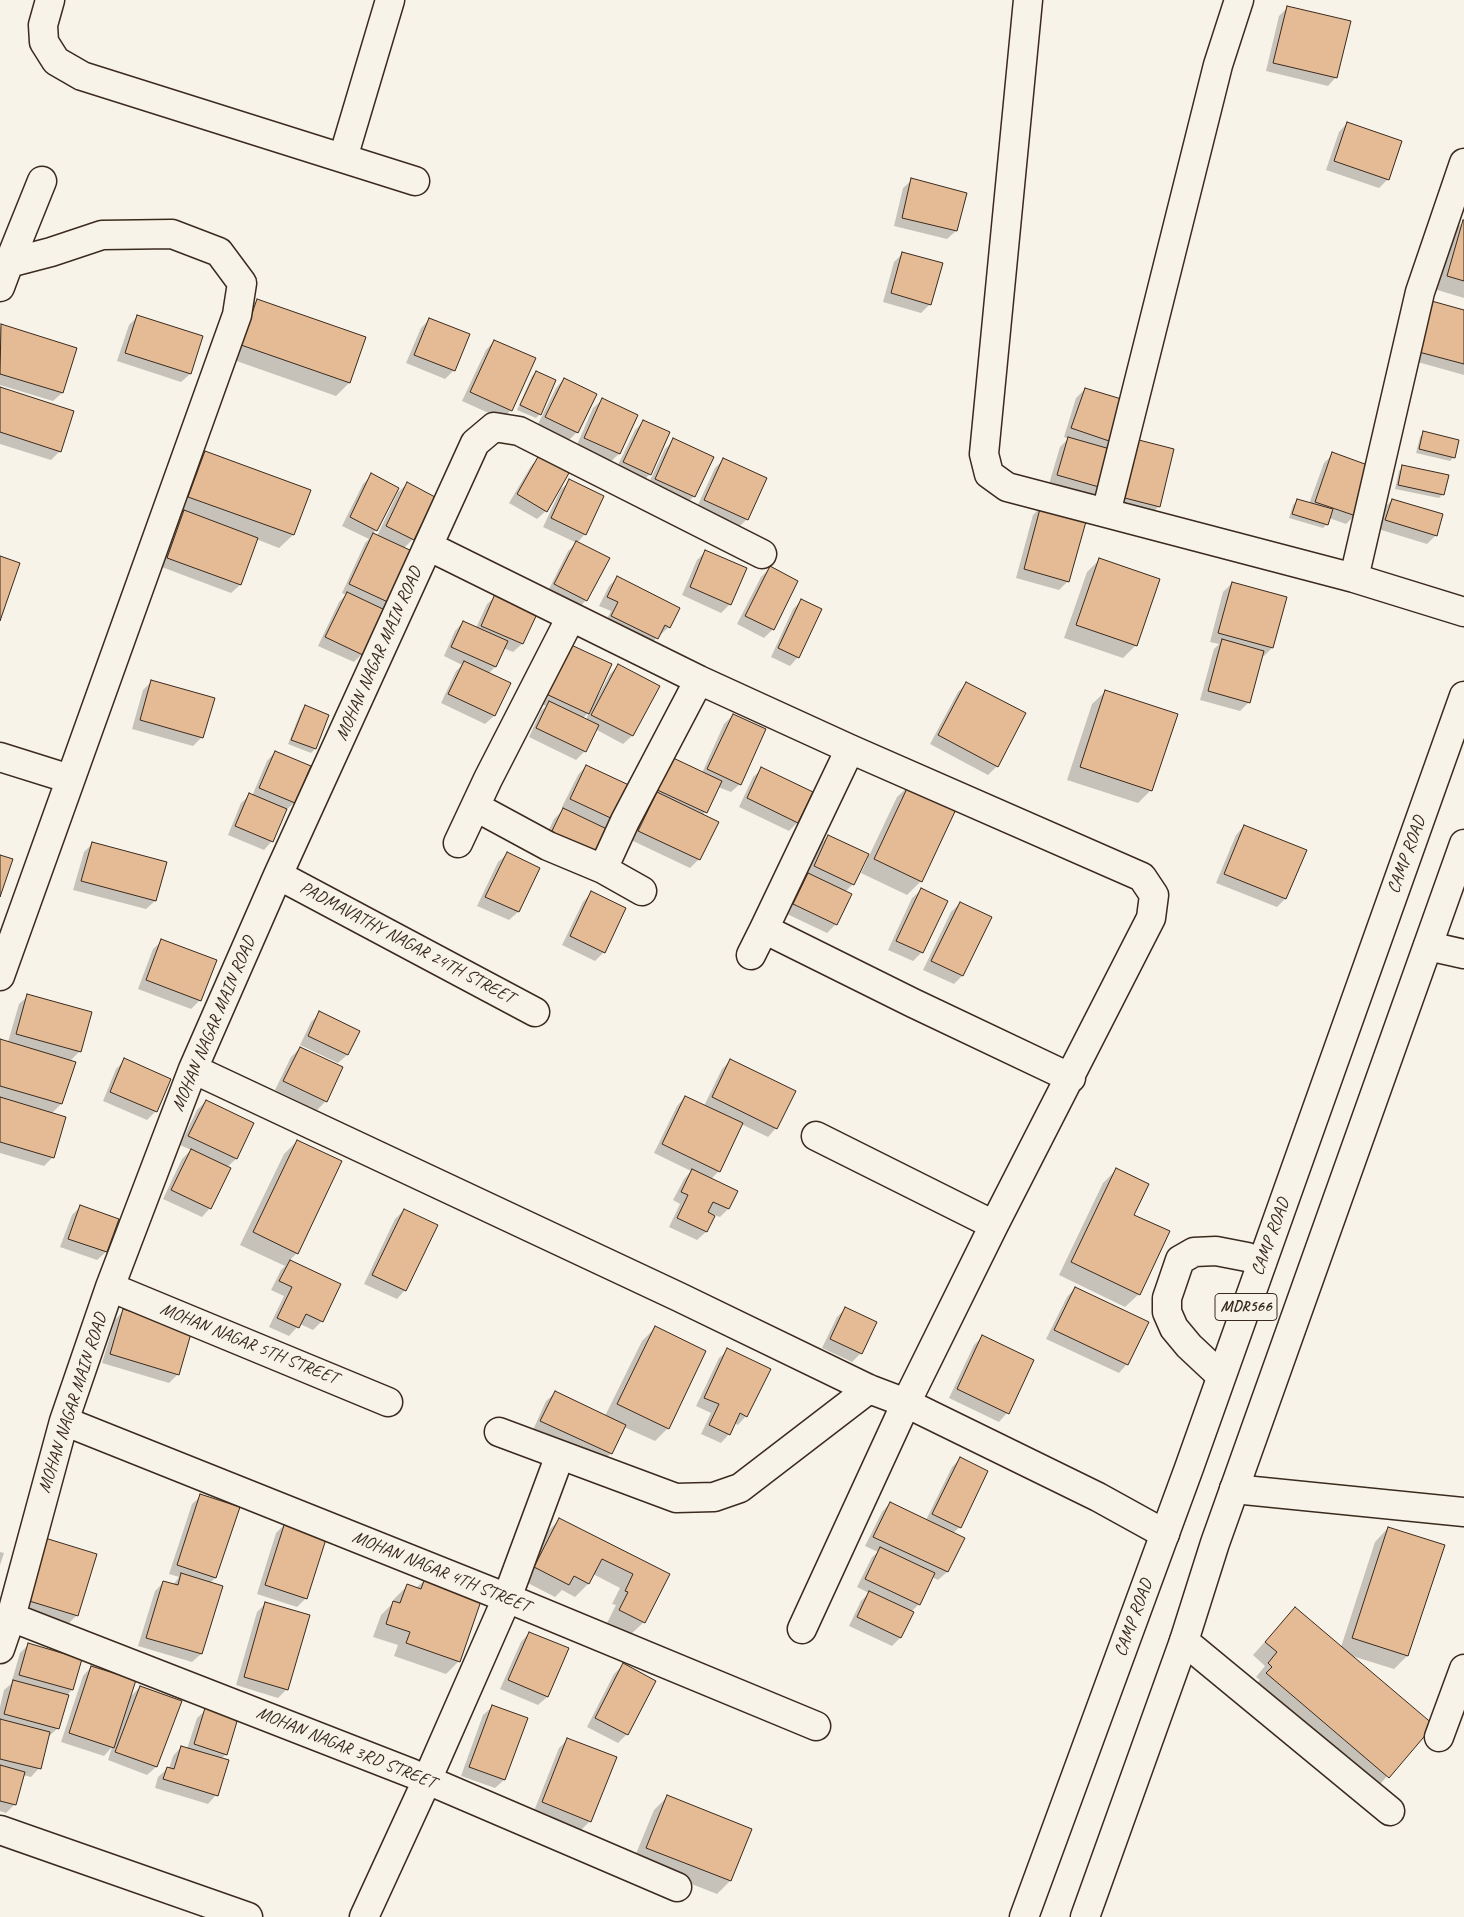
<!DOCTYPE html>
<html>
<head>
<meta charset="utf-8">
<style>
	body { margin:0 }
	canvas { display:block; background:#f7f3e8 }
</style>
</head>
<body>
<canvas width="1464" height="1917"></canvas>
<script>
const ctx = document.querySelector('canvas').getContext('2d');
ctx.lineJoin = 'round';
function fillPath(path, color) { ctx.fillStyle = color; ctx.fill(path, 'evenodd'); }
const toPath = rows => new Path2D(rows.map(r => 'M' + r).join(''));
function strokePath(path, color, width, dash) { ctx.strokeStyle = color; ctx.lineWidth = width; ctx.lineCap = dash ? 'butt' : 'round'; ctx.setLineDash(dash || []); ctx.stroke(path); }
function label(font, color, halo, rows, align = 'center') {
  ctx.font = font + ' Caveat,sans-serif'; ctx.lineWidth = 5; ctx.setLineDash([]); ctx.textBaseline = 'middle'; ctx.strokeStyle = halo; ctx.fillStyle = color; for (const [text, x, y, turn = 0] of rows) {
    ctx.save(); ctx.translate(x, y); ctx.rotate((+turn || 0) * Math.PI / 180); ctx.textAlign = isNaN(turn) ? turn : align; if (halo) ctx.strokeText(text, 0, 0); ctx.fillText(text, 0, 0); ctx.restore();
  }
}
const shadow = toPath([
	[1288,7,1336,77,1328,86,1266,71,1279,16],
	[1347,123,1388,179,1379,188,1326,170,1339,132],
	[912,180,956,231,947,239,894,226,903,188],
	[1464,221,1464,298,1434,289,1451,234],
	[903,253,930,304,921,313,883,302,894,262],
	[257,300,364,338,349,383,336,396,228,358,244,313],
	[1464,311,1464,375,1407,359],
	[138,316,202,337,190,374,181,382,117,361,129,325],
	[429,320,454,370,445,379,406,363,421,328],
	[2,325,76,349,62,393,53,401,0,385,0,327],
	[494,341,511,410,502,419,462,401,486,350],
	[536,372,540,414,536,418,517,410,532,376],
	[564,379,577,432,568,441,537,426,556,388],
	[0,388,60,451,51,460,0,444],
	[1085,389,1114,442,1107,449,1096,497,1049,484,1060,447,1068,439,1064,437,1076,398],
	[602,400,619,454,610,462,576,447,593,408],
	[644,421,650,474,641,483,615,471,635,430],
	[1424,433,1454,457,1450,461,1416,453,1420,437],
	[674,440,694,496,685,505,647,487,665,449],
	[1127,449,1159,506,1150,515,1113,506],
	[205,452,309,490,293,535,279,548,256,539,240,585,231,593,159,566,176,521,183,513,176,510,192,465],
	[1333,454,1355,515,1346,524,1329,518,1327,524,1323,528,1289,518,1293,505,1297,501,1309,504,1324,463],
	[539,457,546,511,537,519,509,503,531,466],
	[724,459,747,519,738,528,696,509,715,468],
	[1403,466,1443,494,1439,498,1395,489,1399,471],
	[372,475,376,530,372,534,377,536,398,492,407,484,413,539,403,549,389,602,382,610,362,654,354,662,318,646,339,602,346,595,342,593,365,543,369,539,342,526,363,484],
	[570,481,603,497,585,534,577,543,608,559,586,600,578,609,547,593,568,551,577,543,543,527,561,489],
	[1392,500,1436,535,1427,544,1378,529,1383,509],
	[1041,507,1068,581,1059,590,1016,578,1033,515],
	[706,551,730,604,721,613,682,595,697,560],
	[1100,559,1136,645,1123,658,1064,638,1087,572],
	[770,568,773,629,764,638,737,624,761,577],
	[617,578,669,627,660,635,659,635,648,647,604,625,611,611,599,606,609,586],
	[1232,583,1272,648,1264,656,1262,656,1249,702,1240,711,1200,700,1214,649,1219,644,1210,642,1223,592],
	[496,596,535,614,522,644,513,652,503,648,495,667,488,674,509,684,494,716,485,724,441,703,456,671,462,665,444,656,455,631,463,622,476,628,487,604],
	[802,600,798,657,790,666,771,657,793,609],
	[558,653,598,696,610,674,618,666,658,686,632,736,623,744,595,729,585,751,576,760,529,737,541,711,546,706,536,702],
	[589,712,586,720,583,718],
	[152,681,202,737,193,746,132,729,143,690],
	[967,683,997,766,988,775,930,744,958,692],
	[1106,691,1151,790,1138,803,1067,780,1092,704],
	[305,707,328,716,315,749,311,753,288,744,301,711],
	[733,715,740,784,731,792,718,787,703,815,699,859,690,868,631,840,660,766,702,773,724,724],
	[275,752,309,767,294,803,285,811,272,841,264,850,228,835,241,803,250,795,252,796,267,761],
	[586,766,614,819,604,829,543,842,554,819,564,809,562,807,578,775],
	[762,769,797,823,789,831,739,807,753,777],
	[911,784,957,806,921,881,907,895,861,873,868,858,866,857,853,884,845,892,836,924,827,933,785,913,799,883,807,875,820,845,828,836,869,856,897,797],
	[1244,826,1285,899,1277,907,1216,883,1236,835],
	[92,844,165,863,155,901,146,909,73,890,84,852],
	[507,854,538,869,518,912,509,920,477,906,498,862],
	[921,890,946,902,922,952,913,961,888,950,912,898],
	[591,893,604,952,595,961,562,945,583,902],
	[960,903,962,976,954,984,923,970,951,912],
	[162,941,200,1000,191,1009,138,989,153,949],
	[28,996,80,1051,70,1061,61,1104,51,1114,53,1157,44,1166,0,1153,0,1040,8,1042,19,1004],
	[320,1013,358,1031,347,1055,338,1063,300,1045,311,1022],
	[300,1048,326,1101,317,1110,275,1090,291,1057],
	[125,1060,156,1111,147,1120,103,1101,116,1069],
	[730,1061,776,1128,768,1137,741,1124,719,1171,711,1179,728,1209,720,1217,714,1215,706,1232,697,1240,669,1227,680,1204,673,1200,684,1179,691,1171,654,1153,677,1106,685,1097,704,1106,722,1069],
	[206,1101,252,1123,236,1159,226,1168,210,1208,202,1217,163,1199,182,1159,191,1150,180,1145,197,1110],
	[297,1141,297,1253,289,1261,339,1285,322,1321,313,1330,300,1324,289,1336,269,1327,284,1296,271,1290,281,1270,285,1266,240,1245,284,1154],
	[1116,1170,1133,1215,1139,1294,1125,1307,1059,1275,1103,1183],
	[80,1207,117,1220,106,1252,97,1260,60,1247,72,1215],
	[404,1210,405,1290,397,1299,364,1284,395,1219],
	[1075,1288,1127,1364,1119,1373,1046,1339,1067,1297],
	[846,1308,876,1323,861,1353,852,1362,822,1348,837,1317],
	[123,1311,178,1374,169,1383,102,1363,115,1320],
	[655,1328,668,1428,655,1441,624,1427,611,1453,602,1462,533,1430,546,1401,555,1393,605,1416,642,1341],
	[983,1336,1007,1413,999,1422,949,1398,974,1345],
	[728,1350,746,1416,738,1425,734,1423,729,1434,721,1443,701,1434,711,1413,696,1406,719,1358],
	[960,1459,960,1527,953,1533,963,1538,947,1572,938,1580,932,1577,919,1604,911,1612,900,1638,892,1646,849,1626,861,1601,869,1593,857,1587,872,1557,878,1552,865,1546,882,1512,890,1503,926,1520,952,1467],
	[201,1496,215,1578,210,1583,201,1654,192,1662,138,1646,155,1591,164,1582,173,1585,179,1577,169,1574,192,1504],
	[559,1520,668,1574,644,1622,630,1635,607,1623,616,1605,612,1604,620,1588,593,1574,588,1584,575,1597,562,1590,555,1597,522,1580,546,1533],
	[285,1524,306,1598,297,1607,257,1594,276,1533],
	[1388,1528,1443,1546,1407,1656,1394,1669,1349,1655,1432,1725,1375,1790,1254,1687,1260,1680,1256,1677,1265,1666,1253,1655,1295,1608,1341,1647,1375,1542],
	[36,1548,77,1615,68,1624,18,1608],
	[0,1552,4,1553,0,1565],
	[425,1580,459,1661,446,1674,394,1656,398,1645,373,1637,381,1615,392,1604,394,1599,407,1586,416,1588],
	[266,1603,287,1689,278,1698,236,1685,257,1612],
	[529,1633,567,1649,547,1697,538,1705,500,1689,521,1642],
	[29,1644,72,1690,66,1696,58,1728,48,1737,39,1768,31,1777,23,1775,15,1804,6,1813,0,1811,0,1707,4,1690,11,1684,20,1653],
	[623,1665,627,1734,618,1743,587,1727,614,1674],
	[91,1667,128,1699,140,1687,180,1701,156,1767,147,1775,108,1760,112,1747,104,1756,61,1742,83,1676],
	[492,1707,504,1780,495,1788,461,1776,483,1715],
	[206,1710,226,1754,221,1759,216,1795,208,1804,155,1788,158,1777,167,1769,169,1769,173,1756,181,1747,187,1749,197,1718],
	[568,1739,590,1821,581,1830,534,1811,559,1748],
	[667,1797,751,1830,730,1881,717,1894,633,1861,654,1810]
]);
const building = toPath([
	[1287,6,1351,21,1337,78,1273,63,1287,6],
	[1347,122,1402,141,1389,180,1334,161,1347,122],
	[911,178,967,193,957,231,902,218,911,178],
	[1463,220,1464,220,1464,281,1447,276,1463,220],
	[902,252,943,263,931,305,891,293,902,252],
	[257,299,366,337,350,383,241,345,257,299],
	[1428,300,1464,310,1464,364,1415,351,1428,300],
	[137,315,203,336,191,374,125,353,137,315],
	[429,318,470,334,455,371,414,355,429,318],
	[1,324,77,348,63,393,0,374,1,324],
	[494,340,536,358,512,411,470,392,494,340],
	[536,371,556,380,541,415,520,405,536,371],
	[564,378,597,394,578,433,545,417,564,378],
	[0,387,74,411,61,452,0,432,0,387],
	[1085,388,1128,401,1115,443,1071,428,1085,388],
	[602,398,638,415,620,454,584,438,602,398],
	[643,420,670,432,651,475,623,462,643,420],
	[1423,431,1459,440,1455,458,1419,449,1423,431],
	[1068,437,1117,451,1106,489,1057,475,1068,437],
	[673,438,714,457,695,497,655,479,673,438],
	[1135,439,1174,449,1160,507,1121,497,1135,439],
	[205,451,311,490,294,535,188,497,205,451],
	[1332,452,1373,467,1356,516,1315,502,1332,452],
	[539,455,569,473,547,512,517,494,539,455],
	[723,458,767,478,748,520,704,500,723,458],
	[1402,465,1449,475,1444,495,1398,485,1402,465],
	[371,473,399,488,377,531,350,517,371,473],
	[569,479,604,496,586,535,551,518,569,479],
	[407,482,435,497,414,540,386,526,407,482],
	[1297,499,1333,509,1328,525,1292,514,1297,499],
	[1392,499,1443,514,1437,536,1385,520,1392,499],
	[1041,505,1087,518,1069,582,1024,569,1041,505],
	[184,510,258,538,241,585,167,558,184,510],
	[373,533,414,552,390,603,349,584,373,533],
	[576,541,610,558,587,601,554,584,576,541],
	[705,550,747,568,731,605,690,587,705,550],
	[0,556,20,563,0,621,0,556],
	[1099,558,1160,579,1137,646,1076,625,1099,558],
	[770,566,798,581,774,630,745,616,770,566],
	[617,576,680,608,670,628,665,625,658,639,611,616,618,602,607,597,617,576],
	[1232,582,1287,597,1273,648,1218,633,1232,582],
	[347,592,385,610,363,655,325,637,347,592],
	[495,594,537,614,523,644,481,626,495,594],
	[801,599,822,609,799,658,778,648,801,599],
	[463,621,508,641,496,667,451,647,463,621],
	[1222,639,1264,651,1250,703,1208,691,1222,639],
	[567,643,612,664,589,714,544,693,567,643],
	[464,661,511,683,495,716,448,694,464,661],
	[618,664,660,686,633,736,591,715,618,664],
	[151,680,215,698,203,738,140,720,151,680],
	[966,682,1026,713,998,767,938,735,966,682],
	[1105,690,1178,714,1152,791,1080,767,1105,690],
	[549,701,599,725,586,752,536,728,549,701],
	[305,705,329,715,316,749,291,740,305,705],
	[733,714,766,729,741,785,707,769,733,714],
	[275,751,311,766,295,803,259,788,275,751],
	[669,756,722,781,707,813,653,788,669,756],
	[586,765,631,786,615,820,570,799,586,765],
	[761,767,813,792,798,823,747,798,761,767],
	[910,782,958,805,922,882,874,859,910,782],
	[657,792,719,822,700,860,638,831,657,792],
	[249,793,287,809,273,842,235,826,249,793],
	[563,808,611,831,599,856,551,833,563,808],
	[1244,825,1307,850,1286,899,1224,874,1244,825],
	[828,835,869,854,854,885,814,866,828,835],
	[92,842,167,862,156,901,81,881,92,842],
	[507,852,540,868,519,912,485,897,507,852],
	[0,855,13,859,0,897,0,855],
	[808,873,852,894,837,925,793,904,808,873],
	[921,888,948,901,923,953,896,941,921,888],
	[591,891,626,908,605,953,570,936,591,891],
	[960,902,992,917,963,976,931,961,960,902],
	[161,939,217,960,201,1001,146,980,161,939],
	[27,994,92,1012,81,1052,16,1034,27,994],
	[319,1011,360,1031,348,1055,308,1036,319,1011],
	[0,1039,76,1062,62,1104,0,1086,0,1039],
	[300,1047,343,1067,327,1102,283,1081,300,1047],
	[124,1058,171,1079,157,1112,110,1092,124,1058],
	[730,1059,796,1091,777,1129,712,1097,730,1059],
	[685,1096,743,1123,720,1172,662,1144,685,1096],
	[0,1097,66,1117,54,1158,0,1142,0,1097],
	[206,1100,254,1123,237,1159,188,1136,206,1100],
	[297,1140,342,1161,298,1254,253,1232,297,1140],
	[191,1149,231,1168,211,1209,171,1190,191,1149],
	[1116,1168,1149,1184,1134,1215,1170,1231,1140,1295,1071,1262,1116,1168],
	[692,1169,738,1191,729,1209,713,1202,708,1212,715,1216,707,1232,677,1218,688,1195,681,1192,692,1169],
	[80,1205,119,1219,107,1252,68,1239,80,1205],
	[404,1209,438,1225,406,1291,372,1275,404,1209],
	[290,1260,341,1284,323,1322,306,1314,299,1328,277,1318,292,1287,279,1281,290,1260],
	[1075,1287,1149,1322,1128,1365,1054,1330,1075,1287],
	[845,1307,877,1322,862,1354,830,1339,845,1307],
	[123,1309,192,1330,179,1375,110,1354,123,1309],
	[655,1326,706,1351,669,1429,617,1404,655,1326],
	[982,1335,1034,1360,1009,1414,957,1389,982,1335],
	[727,1348,771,1369,747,1417,740,1413,730,1435,709,1425,719,1404,704,1398,727,1348],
	[555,1391,626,1425,612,1454,540,1421,555,1391],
	[960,1457,988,1471,961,1528,932,1514,960,1457],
	[200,1494,240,1507,216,1578,177,1565,200,1494],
	[890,1502,965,1538,948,1572,873,1537,890,1502],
	[559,1518,670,1574,645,1623,619,1610,628,1592,625,1591,633,1574,602,1559,589,1584,574,1576,569,1585,534,1567,559,1518],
	[285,1522,327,1536,307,1599,265,1585,285,1522],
	[1388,1527,1445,1545,1408,1656,1352,1638,1388,1527],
	[45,1538,97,1554,78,1616,26,1600,45,1538],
	[880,1547,935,1573,920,1605,865,1579,880,1547],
	[181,1573,223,1586,202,1654,146,1638,163,1581,178,1585,181,1573],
	[425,1578,482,1598,460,1662,406,1643,410,1632,386,1624,393,1601,400,1603,407,1584,421,1589,425,1578],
	[869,1591,914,1612,901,1638,857,1617,869,1591],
	[265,1602,310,1615,288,1690,244,1677,265,1602],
	[1295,1607,1434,1725,1389,1778,1266,1673,1272,1667,1268,1663,1277,1652,1265,1642,1295,1607],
	[529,1632,569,1648,548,1697,508,1680,529,1632],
	[28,1643,82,1659,73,1690,19,1675,28,1643],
	[623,1663,656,1681,628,1735,595,1718,623,1663],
	[91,1666,136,1680,114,1748,69,1733,91,1666],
	[13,1680,69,1695,59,1729,4,1714,13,1680],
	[140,1686,182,1701,157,1767,115,1752,140,1686],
	[492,1705,528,1718,505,1780,469,1767,492,1705],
	[205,1708,238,1718,227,1755,194,1744,205,1708],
	[0,1719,50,1732,41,1769,0,1759,0,1719],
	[567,1738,617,1757,591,1822,542,1802,567,1738],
	[181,1746,229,1760,218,1796,163,1779,167,1767,174,1769,181,1746],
	[0,1765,25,1772,16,1805,0,1801,0,1765],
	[667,1795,752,1829,731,1881,646,1848,667,1795]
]);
const minor = toPath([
	[50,0,43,25,44,42,56,61,82,76,415,181],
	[1028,0,984,454,989,474,1007,487,1354,578,1464,612],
	[343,158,390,0],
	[9,263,42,181],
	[0,287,9,263,51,252,102,235,172,234,219,252,242,283,237,315,0,976],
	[1106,513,1218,65,1239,0],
	[428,546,699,680,850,749,1142,877,1154,895,1151,918,994,1225,906,1403,802,1629],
	[1354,578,1420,292,1464,163],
	[850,749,764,929,913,1003,1071,1078],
	[0,757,70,779],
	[476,807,548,846,603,869,642,891],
	[458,843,488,779,571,617],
	[603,869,625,821,699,680],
	[278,875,535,1012],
	[1428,946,1464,954],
	[751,955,764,929],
	[193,1069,679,1297,869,1389,906,1403,1098,1497,1165,1534],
	[816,1136,994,1225],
	[110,1287,388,1402],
	[1221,1376,1189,1346,1174,1328,1167,1312,1167,1298,1180,1260,1194,1252,1216,1251,1247,1257,1262,1262],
	[64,1421,507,1598,816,1726],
	[499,1432,676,1498,714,1497,740,1488,869,1389],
	[1234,1489,1464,1512],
	[11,1617,411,1773,677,1887],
	[1184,1641,1390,1811],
	[0,1649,11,1617,64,1421,110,1287,193,1069,278,875,475,443,494,427,519,431,762,554],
	[1439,1737,1464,1669],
	[0,1830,248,1917],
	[364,1917,427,1780,507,1598,560,1455]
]);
const major = toPath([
	[1024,1917,1189,1468,1464,696],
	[1085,1917,1184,1641,1215,1543,1464,844]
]);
const shields = [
	[1246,1307,62]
];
const shieldNames = [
	["MDR566",1246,1307]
];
const streetNames = [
	["MOHAN NAGAR MAIN ROAD",379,654,-66],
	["CAMP ROAD",1407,855,-70],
	["PADMAVATHY NAGAR 24TH STREET",407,943,28],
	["MOHAN NAGAR MAIN ROAD",214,1024,-67],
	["CAMP ROAD",1271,1237,-70],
	["MOHAN NAGAR 5TH STREET",249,1344,22],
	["MOHAN NAGAR MAIN ROAD",73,1403,-72],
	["MOHAN NAGAR 4TH STREET",441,1572,22],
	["CAMP ROAD",1134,1618,-70],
	["MOHAN NAGAR 3RD STREET",346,1748,22]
];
fillPath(shadow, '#0003');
fillPath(building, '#e4bb94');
strokePath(building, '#3b2a1e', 1);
strokePath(minor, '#3b2a1e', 31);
strokePath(major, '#3b2a1e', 31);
strokePath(minor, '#f7f3e8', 28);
strokePath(major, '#f7f3e8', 28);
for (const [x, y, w] of shields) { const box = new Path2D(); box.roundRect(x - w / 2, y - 13.5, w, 27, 4); ctx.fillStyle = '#f7f3e8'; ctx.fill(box); strokePath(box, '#3b2a1e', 1); }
label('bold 16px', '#3b2a1e', null, shieldNames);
label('18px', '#3b2a1e', '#f7f3e8', streetNames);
</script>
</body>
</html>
